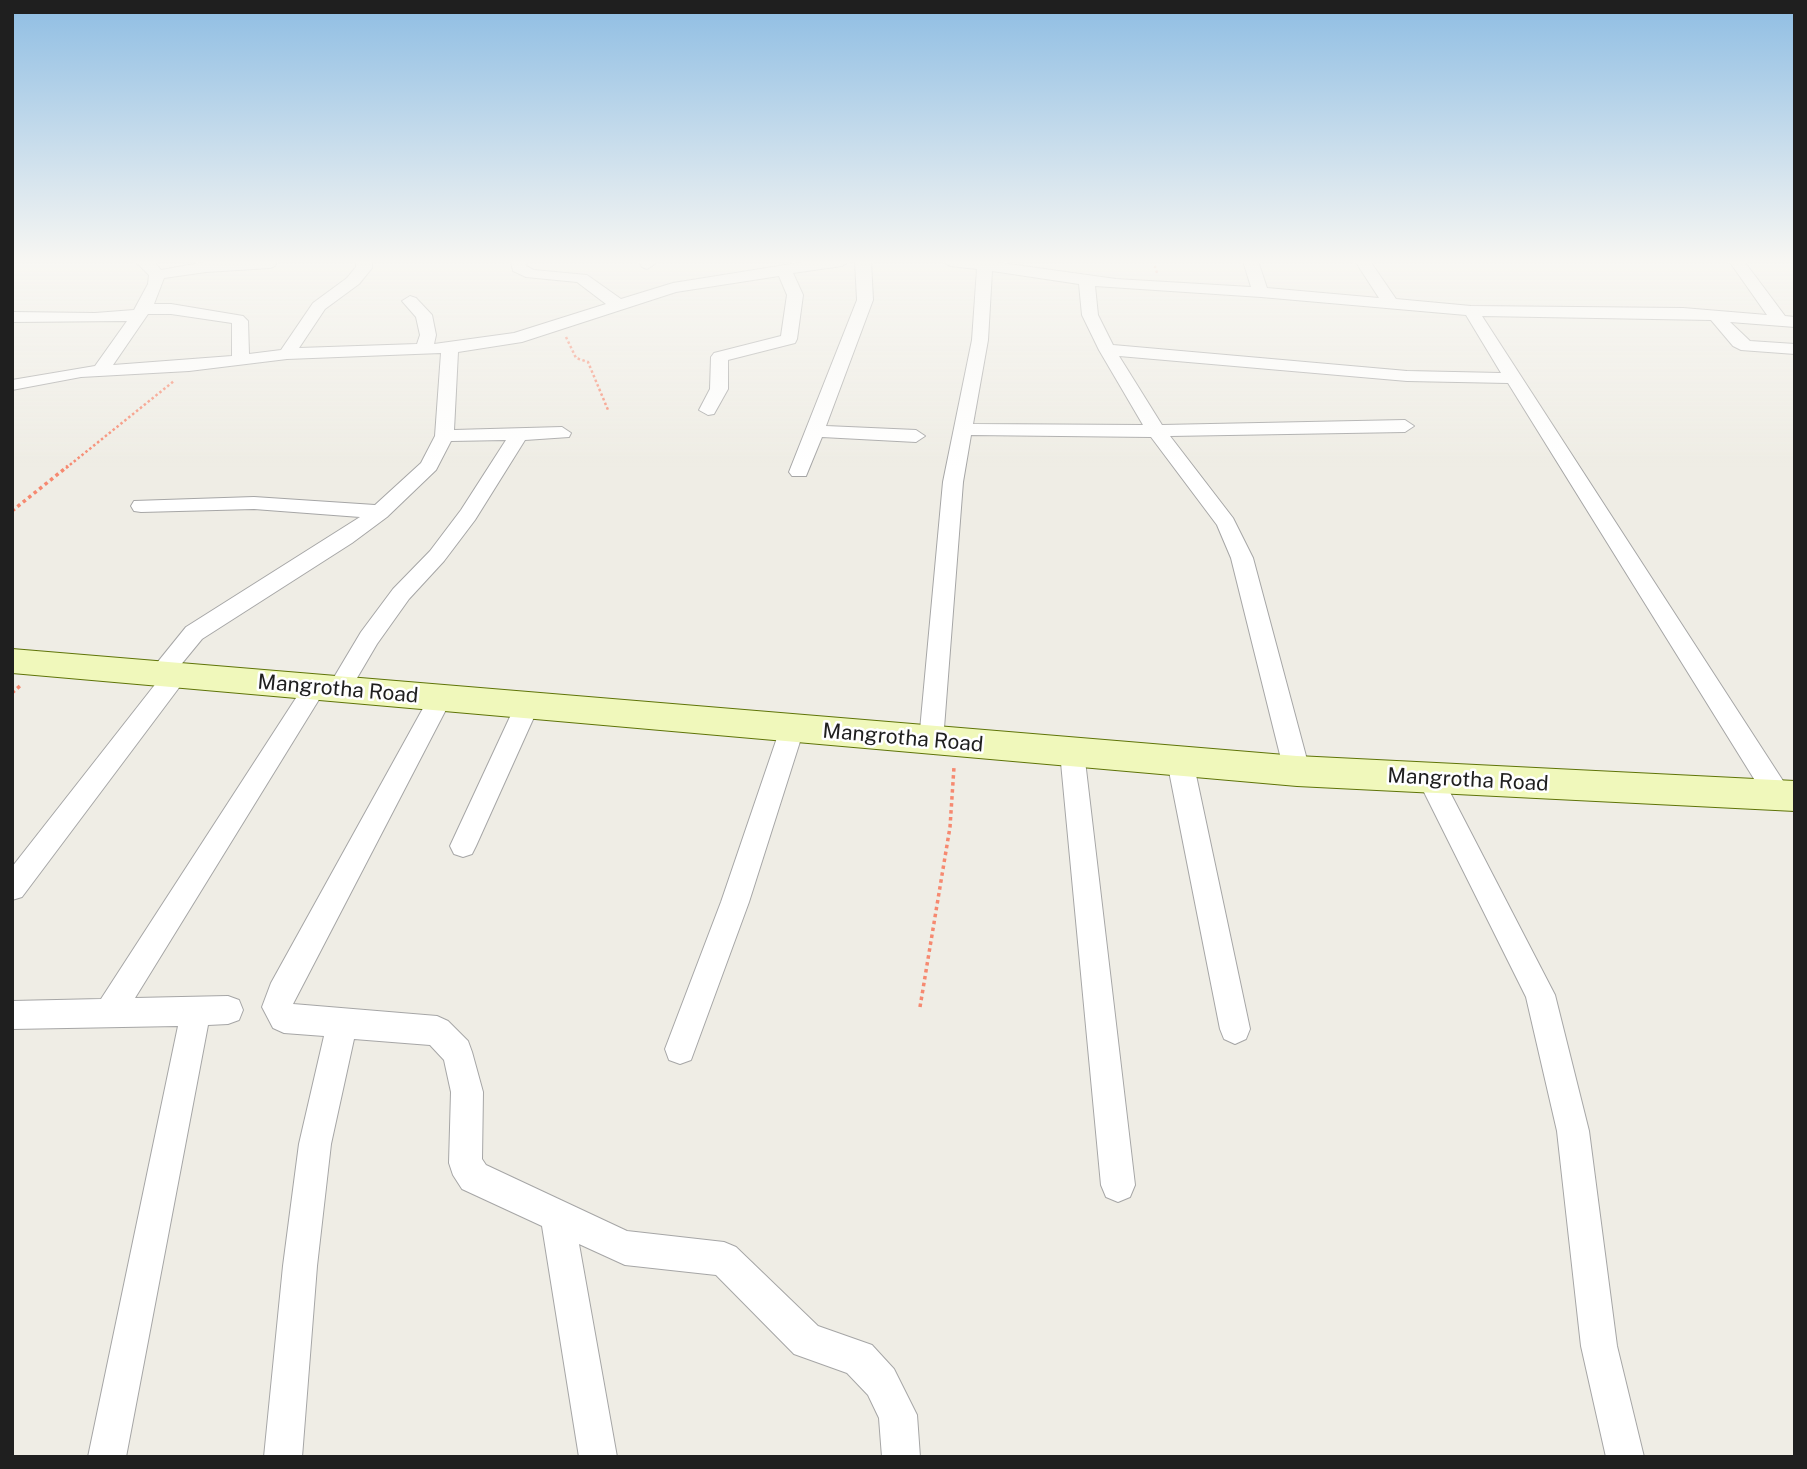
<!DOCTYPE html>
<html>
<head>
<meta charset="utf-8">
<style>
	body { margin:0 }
	#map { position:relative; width:1807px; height:1469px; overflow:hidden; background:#efede5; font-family:"Public Sans",sans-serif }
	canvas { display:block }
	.frame { position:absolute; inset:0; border:14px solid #1f1f1f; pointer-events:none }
</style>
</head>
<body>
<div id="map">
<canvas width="1807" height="1469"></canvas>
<div class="frame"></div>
</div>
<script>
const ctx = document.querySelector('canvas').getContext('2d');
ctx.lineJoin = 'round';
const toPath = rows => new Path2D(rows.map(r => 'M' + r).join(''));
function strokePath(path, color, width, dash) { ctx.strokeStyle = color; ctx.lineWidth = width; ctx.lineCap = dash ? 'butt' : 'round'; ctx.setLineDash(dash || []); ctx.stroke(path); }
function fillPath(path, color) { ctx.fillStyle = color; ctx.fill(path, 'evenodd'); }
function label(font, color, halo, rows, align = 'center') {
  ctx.font = font + ' "Public Sans",sans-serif'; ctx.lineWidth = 5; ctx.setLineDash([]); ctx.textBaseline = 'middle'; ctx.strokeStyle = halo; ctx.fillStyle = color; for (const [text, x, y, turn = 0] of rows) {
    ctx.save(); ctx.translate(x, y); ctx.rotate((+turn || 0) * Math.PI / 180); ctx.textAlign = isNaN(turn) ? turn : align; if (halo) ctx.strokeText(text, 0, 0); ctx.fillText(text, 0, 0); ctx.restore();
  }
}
const pathFar1 = toPath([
	[1153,261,1157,273],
	[566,337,576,358,588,362,608,410],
	[66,468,174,381]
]);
const path = toPath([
	[12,511,68,466],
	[12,693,21,685],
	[920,1007,950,827,954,767]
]);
const street = toPath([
	[135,261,154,261,161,270,206,262,277,261,275,266,270,268,206,272,164,278,154,304,171,304,243,316,248,321,249,354,281,350,313,303,347,278,356,267,356,261,372,261,372,268,359,284,325,309,299,348,417,344,420,335,416,317,402,301,410,296,416,298,432,315,436,335,434,344,514,333,606,304,577,282,526,277,513,271,511,261,527,261,526,266,534,270,587,275,621,299,673,283,810,261,849,261,842,266,793,273,803,295,797,339,795,343,728,360,728,389,714,414,708,415,699,410,710,389,711,357,714,353,781,336,787,295,779,276,676,292,522,342,458,352,454,430,562,427,571,433,569,437,525,440,475,520,444,561,409,599,377,644,347,695,339,698,331,695,327,689,361,632,393,589,430,551,461,510,506,440,451,441,436,470,387,517,352,543,202,639,179,667,184,669,188,675,184,681,22,897,12,900,12,867,157,682,152,680,148,674,186,627,360,517,254,509,141,512,134,511,131,506,134,501,254,497,375,505,421,463,435,436,441,353,287,359,189,371,81,377,12,390,12,380,95,366,127,321,12,322,12,312,95,313,134,310,148,284,149,275,135,261],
	[148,314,171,314,232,323,232,356,113,365,148,314],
	[639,261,655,261,655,264,647,269,642,267,639,261],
	[855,261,871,261,873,300,826,426,916,430,925,436,916,442,822,437,806,476,792,476,789,472,857,300,855,261],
	[943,261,987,261,1116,279,1251,287,1243,261,1258,261,1267,288,1379,298,1355,261,1370,261,1396,299,1471,306,1683,308,1767,315,1729,261,1744,261,1785,316,1795,317,1795,327,1730,322,1750,341,1795,344,1795,354,1741,350,1733,346,1711,320,1482,316,1787,787,1791,795,1787,803,1778,806,1769,803,1508,383,1407,381,1119,356,1162,425,1405,420,1414,426,1405,432,1170,436,1233,518,1253,558,1310,771,1306,778,1297,781,1288,778,1284,771,1231,558,1217,525,1151,437,971,435,963,482,943,741,940,748,931,751,922,748,919,741,943,482,972,340,977,269,950,266,943,261],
	[992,271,1079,284,1082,315,1099,350,1143,425,973,424,988,340,992,271],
	[1095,286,1261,297,1466,315,1501,373,1407,371,1113,345,1098,315,1095,286],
	[315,678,323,681,327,687,323,693,135,998,228,996,239,1000,243,1010,239,1020,228,1024,208,1025,126,1457,88,1457,178,1026,12,1029,12,1001,101,999,307,681,315,678],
	[440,689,448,692,452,698,293,1004,437,1016,448,1021,468,1041,472,1052,483,1092,482,1159,486,1165,627,1231,724,1242,736,1247,818,1326,872,1345,894,1369,917,1415,920,1457,882,1457,879,1418,868,1395,847,1373,794,1354,716,1275,625,1265,579,1244,617,1457,579,1457,542,1226,462,1189,453,1175,449,1163,451,1092,444,1060,430,1045,354,1039,331,1144,317,1266,302,1457,264,1457,283,1266,299,1144,324,1036,284,1033,273,1028,262,1007,271,983,432,692,440,689],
	[527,697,535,699,539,706,476,846,472,854,463,857,454,854,450,846,515,706,519,699,527,697],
	[792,719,801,722,804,729,749,902,691,1060,680,1064,669,1060,665,1049,721,902,780,729,783,722,792,719],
	[1072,742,1081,745,1084,752,1135,1185,1130,1197,1118,1202,1106,1197,1101,1185,1060,752,1063,745,1072,742],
	[1180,751,1189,754,1193,761,1250,1029,1246,1039,1235,1044,1224,1039,1220,1029,1167,761,1171,754,1180,751],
	[1430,768,1439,771,1555,995,1589,1131,1617,1346,1644,1457,1606,1457,1581,1346,1557,1131,1526,997,1417,778,1421,771,1430,768]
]);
const secondary = toPath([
	[12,649,1297,756,1795,781,1795,811,1297,786,12,673,12,649]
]);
const streetNames = [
	["Mangrotha Road",338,689,5],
	["Mangrotha Road",903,738,5],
	["Mangrotha Road",1468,780,3]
];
strokePath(street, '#a6a6a6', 2);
strokePath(secondary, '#5f7408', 2);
strokePath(pathFar1, '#f68970', 2.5, [2.5, 2.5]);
strokePath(path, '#f68970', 3.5, [3.5, 3.5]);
fillPath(street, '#fff');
fillPath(secondary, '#f0f8bb');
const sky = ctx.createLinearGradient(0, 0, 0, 467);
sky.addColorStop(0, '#8ebde3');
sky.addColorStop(0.56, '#f8f7f3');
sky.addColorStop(1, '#f8f7f300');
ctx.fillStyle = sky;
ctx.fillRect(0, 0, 1807, 467);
label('21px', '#1f1f1f', '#fff', streetNames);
</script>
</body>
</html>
